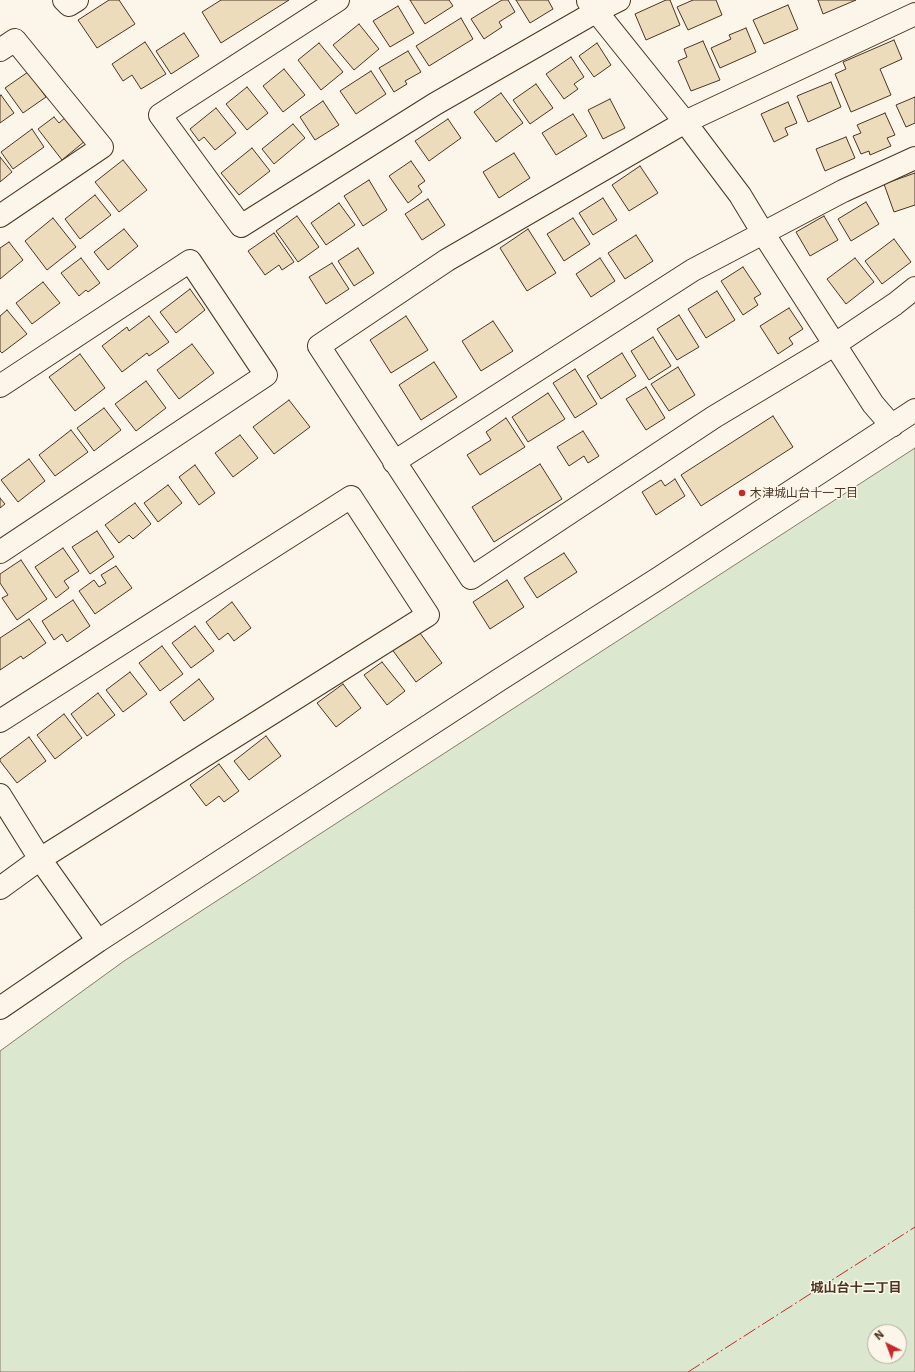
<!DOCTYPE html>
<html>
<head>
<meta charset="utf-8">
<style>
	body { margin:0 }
	#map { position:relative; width:915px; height:1372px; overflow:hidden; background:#fbf6e9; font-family:"Work Sans",sans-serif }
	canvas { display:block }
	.north { position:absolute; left:867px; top:1324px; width:40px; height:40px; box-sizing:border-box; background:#fbf6e9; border:1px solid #b4a999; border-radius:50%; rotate:318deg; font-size:11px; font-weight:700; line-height:16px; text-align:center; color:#4a3520 }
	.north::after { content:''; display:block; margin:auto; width:14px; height:18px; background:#c62828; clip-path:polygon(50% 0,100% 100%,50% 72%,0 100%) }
</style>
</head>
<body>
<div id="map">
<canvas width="915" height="1372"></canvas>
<div class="north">N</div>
</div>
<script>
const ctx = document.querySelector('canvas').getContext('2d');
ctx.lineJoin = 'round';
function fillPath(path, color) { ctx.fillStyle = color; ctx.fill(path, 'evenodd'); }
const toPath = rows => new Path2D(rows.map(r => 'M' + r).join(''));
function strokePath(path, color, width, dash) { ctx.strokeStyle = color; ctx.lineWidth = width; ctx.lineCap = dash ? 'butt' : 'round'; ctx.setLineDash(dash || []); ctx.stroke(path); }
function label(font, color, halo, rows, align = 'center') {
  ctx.font = font + ' "Work Sans","Noto Sans JP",sans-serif'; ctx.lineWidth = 3; ctx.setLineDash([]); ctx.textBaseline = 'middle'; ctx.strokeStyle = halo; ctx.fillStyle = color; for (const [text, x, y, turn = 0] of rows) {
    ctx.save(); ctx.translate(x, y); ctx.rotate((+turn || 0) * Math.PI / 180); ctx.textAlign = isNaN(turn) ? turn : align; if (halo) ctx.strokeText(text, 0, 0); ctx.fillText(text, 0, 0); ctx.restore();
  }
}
const green = toPath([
	[915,448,915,1372,0,1372,0,1051,124,961,915,448],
	[875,1332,899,1332,899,1356,875,1356,875,1332]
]);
const building = toPath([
	[109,0,119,0,135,24,97,48,78,20,109,0],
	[221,0,289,0,221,43,202,12,221,0],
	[410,0,449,0,453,6,425,24,410,0],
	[502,0,508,0,515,12,499,22,502,27,484,39,471,19,502,0],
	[516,0,548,0,553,9,530,23,516,0],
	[666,0,670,0,680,25,646,40,635,14,666,0],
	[693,0,716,0,722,15,688,30,677,7,693,0],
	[818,0,856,0,823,14,818,0],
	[788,5,798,29,764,44,753,20,788,5],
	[398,6,414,33,390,47,373,21,398,6],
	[461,18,473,39,429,66,416,46,461,18],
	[359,24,379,49,354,70,333,45,359,24],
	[746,28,756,52,720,68,711,48,731,39,729,35,746,28],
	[184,33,199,56,171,74,156,51,184,33],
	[894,40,902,59,880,69,891,95,851,112,835,74,846,69,843,62,894,40],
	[703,41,720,80,691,91,678,61,687,57,684,49,703,41],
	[145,42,166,74,141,89,132,75,123,81,112,64,145,42],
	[319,43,343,72,321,90,298,60,319,43],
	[597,43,611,65,594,77,579,56,597,43],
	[408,51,421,72,405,81,407,84,394,92,379,68,408,51],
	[571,57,584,77,574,84,578,89,564,99,546,74,571,57],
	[284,69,305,95,283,112,263,86,284,69],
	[371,71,386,94,356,114,340,91,371,71],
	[28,72,46,97,23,113,5,88,28,72],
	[831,82,841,107,808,122,797,96,831,82],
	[536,84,553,108,530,124,513,100,536,84],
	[247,87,268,113,247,130,226,104,247,87],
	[501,93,523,123,496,142,474,112,501,93],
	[1,95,14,113,0,123,0,96,1,95],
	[915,97,915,123,906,127,896,105,915,97],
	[610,99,625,128,603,139,588,110,610,99],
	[323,101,339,125,315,140,300,117,323,101],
	[788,102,797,123,785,128,788,135,774,142,761,114,788,102],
	[216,108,236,133,215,150,204,137,199,141,190,129,216,108],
	[885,113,895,135,887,138,891,146,870,155,869,151,861,154,853,136,861,133,857,125,885,113],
	[573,114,587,136,556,155,542,133,573,114],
	[54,117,59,123,66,117,85,141,62,160,38,129,54,117],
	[448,119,461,138,429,161,415,141,448,119],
	[293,124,305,138,274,164,262,149,293,124],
	[32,129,44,147,13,169,1,152,32,129],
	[846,137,855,158,825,171,816,149,846,137],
	[252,148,270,171,239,195,221,173,252,148],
	[514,153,530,178,499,198,483,172,514,153],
	[0,157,12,172,0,182,0,157],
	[123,160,147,190,119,212,95,182,123,160],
	[411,161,425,181,418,186,422,192,408,203,389,176,411,161],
	[640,166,658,193,629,211,612,185,640,166],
	[915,173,915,205,894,212,884,184,915,173],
	[369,180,387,210,363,226,344,196,369,180],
	[95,195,111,215,80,239,65,219,95,195],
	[603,198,617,220,593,235,579,213,603,198],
	[428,199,445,225,422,240,405,214,428,199],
	[866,202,879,224,851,241,838,219,866,202],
	[339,203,355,225,326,245,311,223,339,203],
	[297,216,319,247,298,262,276,231,297,216],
	[824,216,838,240,810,256,796,232,824,216],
	[53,218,76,247,47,270,25,241,53,218],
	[573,218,590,244,564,261,547,234,573,218],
	[124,229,138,246,108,270,94,252,124,229],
	[528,229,556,273,527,291,500,248,528,229],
	[274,233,294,262,282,270,279,265,265,275,248,251,274,233],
	[636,235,653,261,625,279,608,253,636,235],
	[894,239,911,262,882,284,865,261,894,239],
	[9,242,23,260,0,279,0,248,9,242],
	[358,248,374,273,354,286,338,261,358,248],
	[81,258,100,283,88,292,86,290,79,296,61,273,81,258],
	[600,258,615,281,591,297,576,274,600,258],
	[855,258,874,282,846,304,827,279,855,258],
	[332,263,349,289,326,304,309,277,332,263],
	[743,267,761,294,754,298,758,305,743,315,721,281,743,267],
	[43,282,60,303,32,324,16,303,43,282],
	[190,289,205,310,176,333,160,312,190,289],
	[717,291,735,320,706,338,688,309,717,291],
	[789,308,803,329,789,338,793,344,778,354,760,326,789,308],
	[7,310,27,334,2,353,0,351,0,316,7,310],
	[679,315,699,347,677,360,657,329,679,315],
	[149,316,169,342,149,356,147,353,122,372,102,346,127,327,129,331,149,316],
	[406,316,428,350,391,373,370,340,406,316],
	[493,321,513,351,481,371,462,341,493,321],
	[653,337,671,366,649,380,631,351,653,337],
	[192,344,214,373,179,399,157,370,192,344],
	[622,353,636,376,601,399,587,376,622,353],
	[80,354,105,388,75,411,49,377,80,354],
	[434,362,457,397,421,420,399,385,434,362],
	[678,367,695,395,669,411,651,384,678,367],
	[575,369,597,404,575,418,553,383,575,369],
	[146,381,166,408,136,431,115,404,146,381],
	[646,387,665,418,646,430,626,399,646,387],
	[548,393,565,419,528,442,512,417,548,393],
	[289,400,310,427,274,454,253,427,289,400],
	[104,408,121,430,94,451,77,428,104,408],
	[773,416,793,447,701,506,681,475,773,416],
	[506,418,525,447,480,475,467,455,491,440,486,432,506,418],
	[71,430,88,452,55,476,39,455,71,430],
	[583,431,599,456,588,463,584,456,569,466,557,447,583,431],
	[240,435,258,458,233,477,215,453,240,435],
	[29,459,45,481,18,502,1,480,29,459],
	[540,464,562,499,494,542,472,507,540,464],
	[195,465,215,493,199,505,179,477,195,465],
	[675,479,685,496,656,515,642,492,661,480,665,486,675,479],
	[168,485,182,503,158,522,144,503,168,485],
	[0,498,5,504,0,508,0,498],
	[135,503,151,524,133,539,129,535,119,543,105,525,135,503],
	[97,531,114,557,90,574,72,547,97,531],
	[63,548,79,571,64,581,69,588,56,598,35,567,63,548],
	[564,553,577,572,537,598,524,578,564,553],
	[21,560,47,599,17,620,2,598,8,595,0,583,0,574,21,560],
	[116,566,132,588,95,614,79,591,94,580,99,587,106,583,101,575,116,566],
	[507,580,524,607,490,629,473,602,507,580],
	[73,600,90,626,67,642,62,634,54,640,42,621,73,600],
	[232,602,251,628,234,641,228,633,219,640,206,622,232,602],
	[29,619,46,643,23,659,21,656,0,670,0,638,29,619],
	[195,626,214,651,191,668,172,643,195,626],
	[417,629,442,663,416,682,391,648,417,629],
	[162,646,183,674,160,691,139,663,162,646],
	[382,662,405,691,387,705,364,675,382,662],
	[130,672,147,694,123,712,106,690,130,672],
	[199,679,214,699,184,721,170,702,199,679],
	[343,684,361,708,336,727,317,703,343,684],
	[98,693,115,715,87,736,71,714,98,693],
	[64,714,82,738,55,759,37,735,64,714],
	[266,736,281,756,249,780,234,761,266,736],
	[29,737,46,761,17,783,0,761,0,759,29,737],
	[219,764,239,791,224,802,219,796,206,806,190,785,219,764]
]);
const minor = toPath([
	[64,0,69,5,77,0],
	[338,0,160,115,241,226,435,104,597,11,619,0],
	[588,1,685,122,740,195,763,233,873,404,892,426],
	[915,14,685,122,447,260,319,346,471,578,714,417,834,345,895,304,915,288],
	[0,50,15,40,102,147,0,216],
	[0,386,190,261,266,375,0,552],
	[394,462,693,270,843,191,915,158],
	[0,721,351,497,428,615,40,859,0,888],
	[0,795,40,859,98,941],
	[0,1008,98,941,499,680,659,578,915,410]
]);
const power = toPath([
	[688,1372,915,1227]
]);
const markers = [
	[742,493,4,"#c62828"]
];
const poiNames = [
	["木津城山台十一丁目",750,493]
];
const neighbourhoodNames = [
	["城山台十二丁目",856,1288]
];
fillPath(green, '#dce7d0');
strokePath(green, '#887966', 1);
fillPath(building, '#ecdcbc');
strokePath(building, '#4a3520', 1);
strokePath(minor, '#4a3520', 24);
strokePath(minor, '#fbf6e9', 22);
strokePath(power, '#c62828', 1, [14, 3, 2, 3]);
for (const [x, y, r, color] of markers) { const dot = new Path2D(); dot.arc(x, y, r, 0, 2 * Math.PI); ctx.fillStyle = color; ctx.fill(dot); strokePath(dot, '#fbf6e9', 1.5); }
label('12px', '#4a3520', '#fbf6e9', poiNames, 'left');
label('bold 13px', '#4a3520', '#fbf6e9', neighbourhoodNames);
</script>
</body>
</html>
